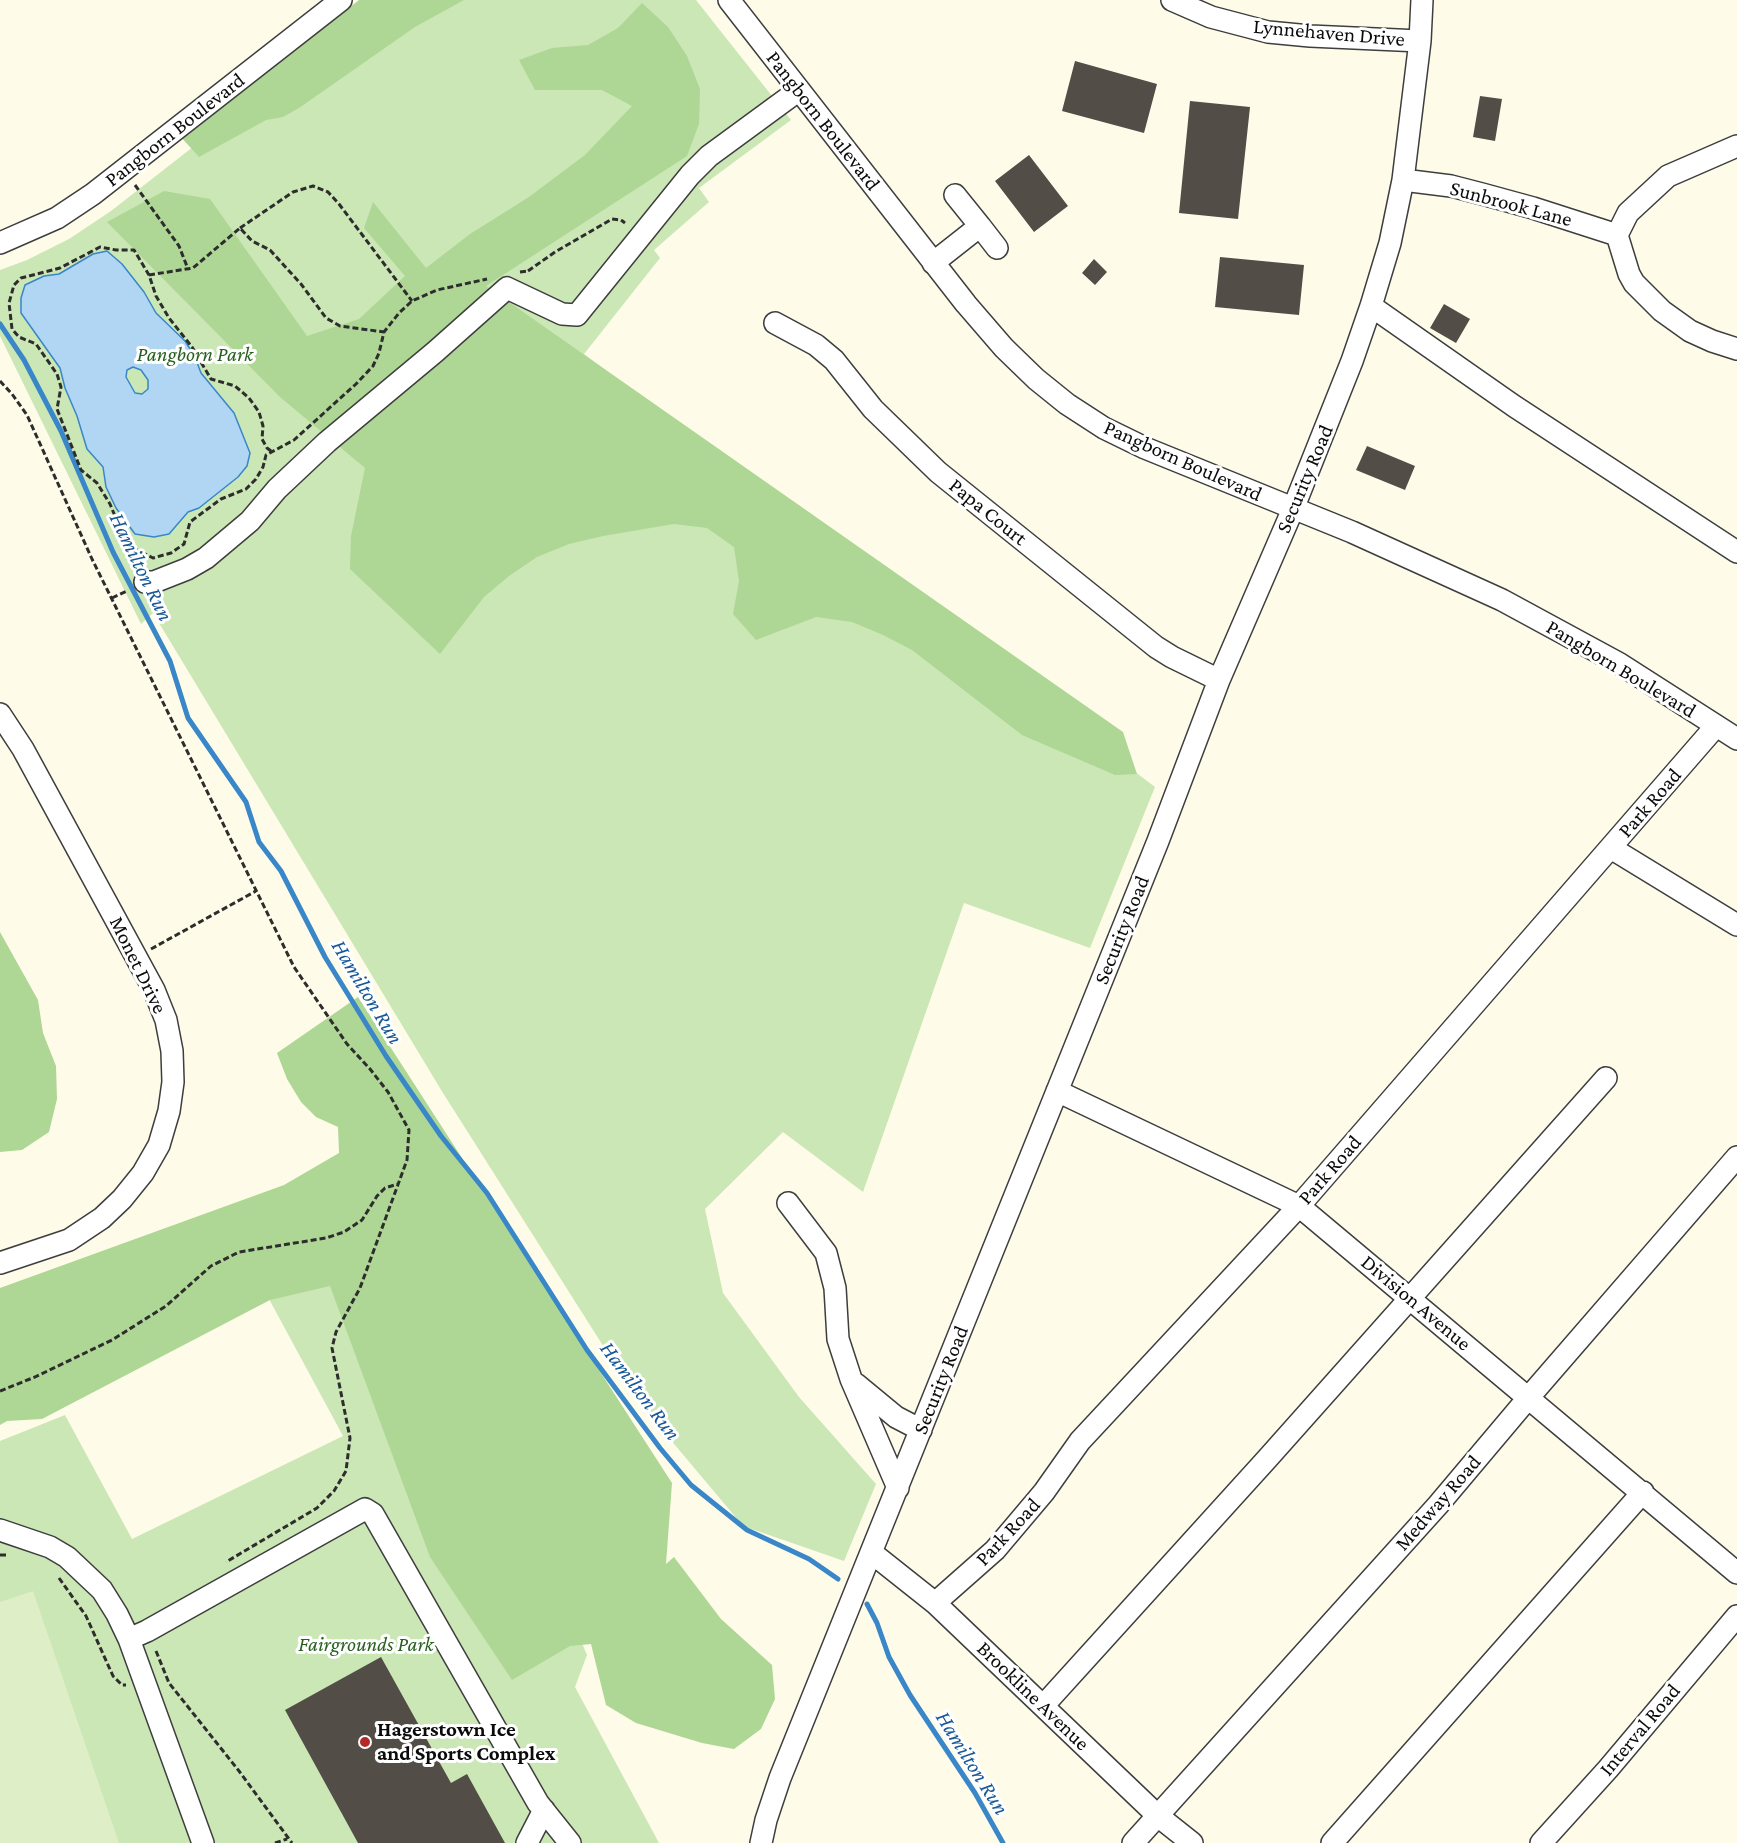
<!DOCTYPE html>
<html>
<head>
<meta charset="utf-8">
<style>
	body { margin:0 }
	canvas { display:block; background:#fefce9 }
</style>
</head>
<body>
<canvas width="1737" height="1843"></canvas>
<script>
const ctx = document.querySelector('canvas').getContext('2d');
ctx.lineJoin = 'round';
function fillPath(path, color) { ctx.fillStyle = color; ctx.fill(path, 'evenodd'); }
const toPath = rows => new Path2D(rows.map(r => 'M' + r).join(''));
function strokePath(path, color, width, dash) { ctx.strokeStyle = color; ctx.lineWidth = width; ctx.lineCap = dash ? 'butt' : 'round'; ctx.setLineDash(dash || []); ctx.stroke(path); }
function label(font, color, halo, rows, align = 'center') {
  ctx.font = font + ' "Crimson Pro",serif'; ctx.lineWidth = 6; ctx.setLineDash([]); ctx.textBaseline = 'middle'; ctx.strokeStyle = halo; ctx.fillStyle = color; for (const [text, x, y, turn = 0] of rows) {
    ctx.save(); ctx.translate(x, y); ctx.rotate((+turn || 0) * Math.PI / 180); ctx.textAlign = isNaN(turn) ? turn : align; if (halo) ctx.strokeText(text, 0, 0); ctx.fillText(text, 0, 0); ctx.restore();
  }
}
const green = toPath([
	[381,0,696,0,791,120,699,188,709,202,654,250,660,258,584,354,1155,787,1090,948,964,903,863,1192,783,1132,705,1209,723,1293,799,1397,876,1484,844,1561,743,1526,638,1401,443,1093,153,613,141,624,0,336,0,270,27,260,69,239,111,211],
	[391,1191,587,1655,575,1687,659,1843,0,1843,0,1441,65,1415,132,1539,343,1436,249,1262]
]);
const forest = toPath([
	[359,0,464,0,415,27,299,108,283,117,266,120,199,157,180,136,237,96],
	[642,3,668,27,687,56,700,89,699,124,687,156,486,286,1123,732,1137,774,1115,775,1022,735,912,650,883,635,852,622,816,617,756,640,733,614,739,581,734,547,707,528,674,524,603,536,569,544,537,557,509,576,484,597,440,654,350,569,351,536,365,468,280,397,107,222,164,191,210,199,307,336,359,319,405,276,364,228,373,202,426,268,470,234,529,197,585,155,632,106,602,90,535,90,519,60,552,48,588,45,618,28],
	[0,932,38,1000,43,1033,56,1066,57,1099,49,1132,22,1150,0,1152],
	[358,997,672,1483,666,1564,674,1557,721,1619,772,1665,775,1699,761,1729,734,1749,702,1743,636,1723,606,1705,591,1644,570,1646,512,1680,430,1557,330,1286,270,1300,42,1419,7,1421,0,1425,0,1288,284,1185,339,1153,338,1127,316,1117,301,1102,287,1079,277,1053]
]);
const pitch = toPath([
	[33,1591,119,1843,0,1843,0,1602]
]);
const water = toPath([
	[107,251,122,264,144,292,156,313,185,341,195,357,201,373,234,413,250,453,247,466,238,477,199,508,188,512,169,534,154,537,135,534,116,508,106,487,103,467,87,449,77,416,65,388,60,368,21,313,21,298,25,285,44,276,59,274,93,254,107,251],
	[133,367,141,370,148,380,148,389,142,394,135,393,126,377,127,370,133,367]
]);
const stream = toPath([
	[0,324,24,360,61,431,113,552,170,661,188,718,246,802,259,842,281,871,325,957,386,1056,441,1136,487,1193,587,1350,660,1448,691,1485,747,1530,809,1559,838,1579],
	[867,1604,877,1623,889,1657,910,1695,975,1793,1003,1843]
]);
const building = toPath([
	[1075,61,1157,84,1144,133,1062,111],
	[1480,96,1502,99,1495,141,1473,137],
	[1190,101,1250,107,1238,219,1179,213],
	[1029,155,1068,206,1034,232,995,181],
	[1220,257,1304,265,1299,315,1215,307],
	[1094,259,1107,272,1095,285,1082,273],
	[1444,304,1470,319,1456,343,1430,328],
	[1367,446,1415,466,1405,490,1356,470],
	[381,1657,451,1783,467,1774,505,1843,358,1843,285,1710]
]);
const path = toPath([
	[135,185,179,246,188,269],
	[240,228,293,192,313,186,328,192,339,204,412,301],
	[528,271,555,252,612,219,621,220,625,223],
	[520,272,529,271],
	[149,275,193,268,240,228,252,241,270,250,301,284,326,318,340,326,384,332],
	[0,381,12,394,27,415,92,559,294,967,347,1044,370,1069,388,1092,409,1130,407,1160,360,1288,336,1332,332,1348,350,1438,346,1471,334,1491,317,1508,226,1562],
	[271,451,267,448,262,439,263,426,259,412,249,398,235,386,211,379,192,347,169,318,156,296,149,275,134,250,116,250,100,247,60,268,21,278,14,285,9,303,12,329,19,337,36,344,57,374,61,387,57,409,81,470,97,483,110,504,127,545,153,558,171,553,184,544,190,522,221,499,246,489,256,479,263,467,266,455,294,440,356,384,373,366,379,353,384,332,399,313,412,301,437,290,487,279],
	[112,598,127,591],
	[151,949,256,891],
	[0,1391,35,1377,112,1340,166,1306,211,1266,239,1252,326,1238,344,1232,362,1220,377,1196,385,1188,398,1184],
	[0,1555,9,1555],
	[59,1578,86,1616,113,1676,122,1685,126,1685],
	[156,1651,169,1683,239,1771,292,1843],
	[275,1843,287,1839]
]);
const minor = toPath([
	[729,0,966,304,1004,348,1036,379,1067,404,1104,428,1145,448,1352,532,1502,600,1620,664,1737,739],
	[1172,0,1211,17,1268,32,1310,36,1420,41],
	[1737,146,1668,176,1628,213,1617,235,1629,274,1634,283,1662,311,1690,331,1712,341,1737,349],
	[1403,180,1451,186,1482,194,1533,208,1617,235],
	[980,226,997,248],
	[0,243,57,218,93,194,341,0],
	[933,263,980,226,955,195],
	[1371,306,1514,406,1737,552],
	[775,323,816,345,834,360,873,409,938,472,1156,647,1172,657,1219,680],
	[145,582,154,582,187,569,206,558,250,521,277,489,327,442,435,352,507,288,562,314,577,315,690,175,709,156,799,90],
	[0,714,23,749,154,990,166,1020,172,1051,173,1082,169,1111,159,1145,143,1173,122,1199,102,1218,69,1240,0,1263],
	[1611,848,1737,925],
	[1057,1091,1299,1206,1737,1573],
	[788,1203,826,1253,835,1288,838,1339,851,1379,898,1488],
	[856,1384,896,1417,921,1430],
	[0,1530,50,1547,67,1557,102,1590,117,1614,129,1639,203,1843],
	[872,1553,935,1603,1158,1816,1192,1843],
	[935,1603,995,1550,1044,1492,1080,1441,1299,1206,1716,726],
	[129,1639,147,1631,365,1509,373,1514,538,1803,570,1843],
	[1043,1706,1267,1459,1606,1078],
	[527,1843,544,1810],
	[761,1843,766,1820,780,1778,1158,841,1219,680,1293,509,1352,361,1371,306,1390,243,1403,180,1420,41,1422,0],
	[1133,1843,1438,1505,1529,1397,1737,1157],
	[1332,1843,1643,1492],
	[1541,1843,1608,1769,1737,1616]
]);
const markers = [
	[365,1742,6,"#b52a28"]
];
const streetNames = [
	["Lynnehaven Drive",1329,33,5],
	["Pangborn Boulevard",823,121,52],
	["Pangborn Boulevard",175,130,-38],
	["Sunbrook Lane",1511,204,15],
	["Pangborn Boulevard",1183,461,24],
	["Security Road",1305,479,-67],
	["Papa Court",988,512,39],
	["Pangborn Boulevard",1621,669,31],
	["Park Road",1650,803,-49],
	["Security Road",1122,930,-68],
	["Monet Drive",138,965,64],
	["Park Road",1330,1170,-49],
	["Division Avenue",1416,1303,40],
	["Security Road",941,1380,-68],
	["Medway Road",1438,1503,-49],
	["Park Road",1008,1532,-47],
	["Brookline Avenue",1033,1696,44],
	["Interval Road",1640,1730,-50]
];
const parkNames = [
	["Pangborn Park",195,355],
	["Fairgrounds Park",366,1645]
];
const poiNames = [
	["Hagerstown Ice",377,1730],
	["and Sports Complex",377,1754]
];
const waterNames = [
	["Hamilton Run",141,567,64],
	["Hamilton Run",367,992,59],
	["Hamilton Run",640,1391,53],
	["Hamilton Run",972,1763,58]
];
fillPath(green, '#cbe7b5');
fillPath(forest, '#aed795');
fillPath(pitch, '#deeec6');
fillPath(water, '#b0d6f4');
strokePath(water, '#3986c8', 1.5);
strokePath(stream, '#3986c8', 5);
fillPath(building, '#534d48');
strokePath(minor, '#3e3e3e', 24);
strokePath(path, '#2d2d2d', 3, [6, 3]);
strokePath(minor, '#fff', 21);
for (const [x, y, r, color] of markers) { const dot = new Path2D(); dot.arc(x, y, r, 0, 2 * Math.PI); ctx.fillStyle = color; ctx.fill(dot); strokePath(dot, '#fff', 2); }
label('21px', '#0b0b0b', '#fff', streetNames);
label('italic 21px', '#275f1e', '#fff', parkNames);
label('bold 21px', '#0b0b0b', '#fff', poiNames, 'left');
label('italic 22px', '#195897', '#fff', waterNames);
</script>
</body>
</html>
